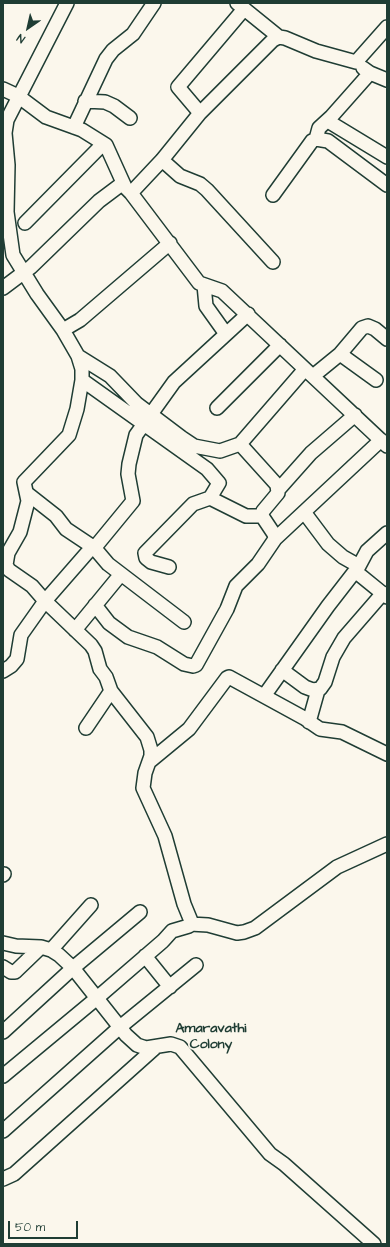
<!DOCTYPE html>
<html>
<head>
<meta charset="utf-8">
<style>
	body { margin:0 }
	#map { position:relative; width:390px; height:1247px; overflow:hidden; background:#fbf7ec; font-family:"Architects Daughter",sans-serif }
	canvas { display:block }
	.frame { position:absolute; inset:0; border:4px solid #1f3d34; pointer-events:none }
	.north { position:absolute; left:8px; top:8px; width:40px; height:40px; -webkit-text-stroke:3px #fbf7ec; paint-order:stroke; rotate:214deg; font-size:11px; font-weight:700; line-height:16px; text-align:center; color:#1f3d34 }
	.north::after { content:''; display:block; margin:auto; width:14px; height:18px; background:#1f3d34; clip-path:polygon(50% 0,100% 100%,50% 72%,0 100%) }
	.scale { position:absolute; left:8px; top:1221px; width:70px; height:18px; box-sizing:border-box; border:2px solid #1f3d34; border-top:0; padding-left:5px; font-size:12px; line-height:14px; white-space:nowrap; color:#1f3d34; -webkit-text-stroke:3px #fbf7ec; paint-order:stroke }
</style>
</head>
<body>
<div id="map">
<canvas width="390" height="1247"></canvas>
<div class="frame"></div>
<div class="north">N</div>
<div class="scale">50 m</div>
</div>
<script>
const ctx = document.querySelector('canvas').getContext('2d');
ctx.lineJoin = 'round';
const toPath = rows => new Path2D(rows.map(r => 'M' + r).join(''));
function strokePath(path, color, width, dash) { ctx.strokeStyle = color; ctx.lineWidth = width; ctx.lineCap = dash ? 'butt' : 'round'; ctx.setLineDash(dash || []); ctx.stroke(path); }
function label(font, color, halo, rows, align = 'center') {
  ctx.font = font + ' "Architects Daughter",sans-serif'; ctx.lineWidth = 3.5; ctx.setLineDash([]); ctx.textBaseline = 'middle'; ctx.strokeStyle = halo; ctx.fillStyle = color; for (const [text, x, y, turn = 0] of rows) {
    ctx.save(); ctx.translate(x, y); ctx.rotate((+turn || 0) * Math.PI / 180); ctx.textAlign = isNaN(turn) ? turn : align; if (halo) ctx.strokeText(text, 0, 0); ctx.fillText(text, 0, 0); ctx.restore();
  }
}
const minor = toPath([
	[237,3,279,37],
	[387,27,356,62,316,51,285,38,279,37,273,40,200,113,162,160,131,193,199,283,222,291,387,446],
	[363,68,370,73,387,80],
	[370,73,331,117,331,123,387,157],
	[3,89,18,96,46,117,82,130,106,145,125,187,131,193],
	[85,101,105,102,114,106,130,118],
	[200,113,178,87,244,9],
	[74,127,106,59,113,50,133,34,154,3],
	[316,139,319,128,331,117],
	[162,160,180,176,200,184,207,190,273,262],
	[273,195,312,141,316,139,328,141,387,185],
	[25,223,103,144],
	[204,285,206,306,226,334],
	[3,288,31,267,99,201,123,183],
	[63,330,80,320,170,243],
	[340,354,376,380],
	[78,356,110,376,137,404,182,438,194,446,220,451,240,444,305,369],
	[313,376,340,354,362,328,368,326,375,329,387,339],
	[82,380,207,469,219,483,210,498],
	[217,408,280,345],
	[279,489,311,453,355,415],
	[28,494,56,516,66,529,96,549],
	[304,512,328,544,343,557,359,566],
	[275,539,381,440],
	[169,567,151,562,146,558,145,553,193,504,210,498,246,516,262,516],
	[355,571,387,597],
	[95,605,109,623,128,637,157,647,184,664,193,666,196,665,227,609,236,586,258,564,275,539,274,534,262,516,263,511,278,493,277,485,240,444],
	[184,622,108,564,97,551,96,546,133,501,128,474,129,464,136,435,174,382,248,314],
	[75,630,121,574],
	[282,670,305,687,313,690,320,689,325,682,333,657,344,638,383,593],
	[3,671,11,666,17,659,21,635,45,601,93,546],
	[264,696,328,606,359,566,367,551,387,533],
	[309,722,318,690],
	[86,728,111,691],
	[149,762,189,729,227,678,229,677,304,718,320,729,342,732,387,754],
	[3,875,4,874],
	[190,924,208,925,237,933,244,932,255,928,337,867,387,844],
	[3,943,16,946,41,947,51,950,59,955,73,968,126,1035,137,1045,146,1048,171,1044,180,1047,270,1154,284,1164,374,1244],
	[51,950,91,905],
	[145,956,170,987],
	[3,967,11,972,15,972,41,947],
	[3,1032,73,968,140,912],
	[3,1076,97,998,163,941,172,931,189,926,191,921,184,904,165,836,143,788,145,773,151,756,151,750,147,737,111,691,106,677,100,669,95,651,91,645,45,601,32,586,9,570,6,565,8,553,20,532,28,501,24,482,69,435,77,409,82,380,82,369,78,356,63,330,37,294,13,255,7,212,8,165,5,133,7,120,67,3],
	[3,1131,120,1027,196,965],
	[3,1179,14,1174,156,1047]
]);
const neighbourhoodNames = [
	["Amaravathi",211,1029],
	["Colony",211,1045]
];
strokePath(minor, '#1f3d34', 16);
strokePath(minor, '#fbf7ec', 13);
label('bold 14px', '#1f3d34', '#fbf7ec', neighbourhoodNames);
</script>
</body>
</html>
